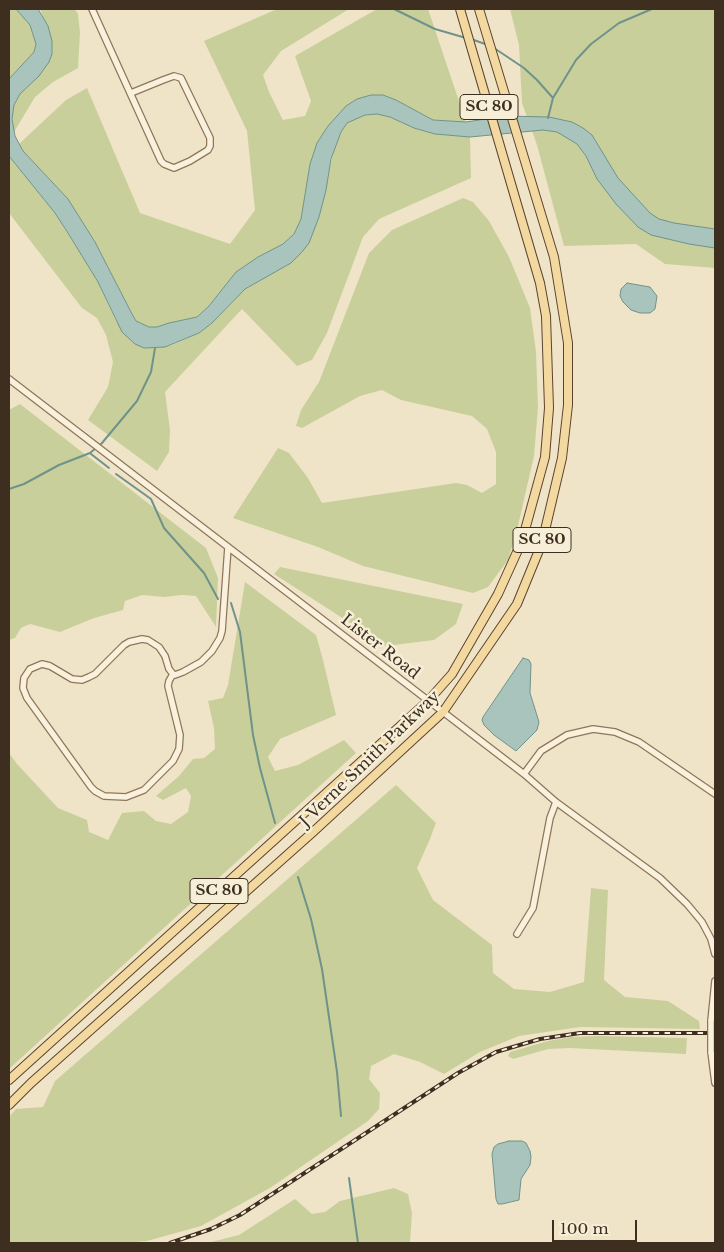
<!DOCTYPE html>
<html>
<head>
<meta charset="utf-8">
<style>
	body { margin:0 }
	#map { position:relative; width:724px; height:1252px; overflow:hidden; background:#f0e4c8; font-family:"Libre Baskerville",serif }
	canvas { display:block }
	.frame { position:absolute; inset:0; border:10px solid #3d2e20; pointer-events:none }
	.scale { position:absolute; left:552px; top:1220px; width:85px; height:22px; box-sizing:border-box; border:2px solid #3d2e20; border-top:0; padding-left:6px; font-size:15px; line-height:18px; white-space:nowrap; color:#3d2e20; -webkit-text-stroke:4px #f7eed8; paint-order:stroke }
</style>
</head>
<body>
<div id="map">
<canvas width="724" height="1252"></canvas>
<div class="frame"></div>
<div class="scale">100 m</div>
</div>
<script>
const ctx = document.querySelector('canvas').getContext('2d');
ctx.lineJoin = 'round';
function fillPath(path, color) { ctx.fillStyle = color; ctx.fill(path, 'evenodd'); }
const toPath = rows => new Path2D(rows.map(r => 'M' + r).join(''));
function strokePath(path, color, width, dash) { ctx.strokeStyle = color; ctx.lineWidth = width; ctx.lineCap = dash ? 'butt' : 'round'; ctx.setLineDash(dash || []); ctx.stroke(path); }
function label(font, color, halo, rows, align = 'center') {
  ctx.font = font + ' "Libre Baskerville",serif'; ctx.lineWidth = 5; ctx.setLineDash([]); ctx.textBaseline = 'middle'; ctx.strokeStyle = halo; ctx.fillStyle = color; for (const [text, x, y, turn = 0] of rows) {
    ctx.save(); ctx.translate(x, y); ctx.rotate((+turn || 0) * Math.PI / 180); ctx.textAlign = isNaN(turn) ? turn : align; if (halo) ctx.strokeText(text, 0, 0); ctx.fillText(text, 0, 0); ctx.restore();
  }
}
const green = toPath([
	[9,9,16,9,30,25,36,44,34,52,9,79],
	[40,9,75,9,78,14,80,33,78,68,53,82,35,97,14,132,12,119,14,105,20,94,39,75,52,54,52,41],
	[277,9,349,9,281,51,263,75,269,92,283,120,305,116,311,101,295,56,377,9,428,9,466,122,433,120,396,100,383,95,328,126,317,143,310,164,301,219,294,234,283,244,258,257,236,272,209,306,197,317,169,323,157,327,149,327,136,321,132,314,95,242,68,199,23,151,19,144,66,100,87,88,140,213,230,244,255,210,247,131,204,41],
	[510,9,715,9,715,268,665,264,636,244,564,246,537,145,522,103,519,45],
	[377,114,390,117,414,128,435,134,470,137,471,178,379,219,363,237,327,333,312,360,297,366,242,309,165,392,170,430,169,452,157,471,88,420,108,387,113,362,106,335,97,318,82,308,9,213,9,156,55,213,68,233,98,282,116,321,144,348,155,348,172,345,199,333,212,323,245,289,266,276,319,217,335,145,341,132,347,123,354,119,365,115],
	[463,198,473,202,489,221,509,257,530,308,536,352,538,407,534,456,517,530,508,560,488,587,473,593,363,566,318,547,233,518,278,448,289,453,308,478,322,503,456,483,467,485,482,493,496,484,496,452,487,429,472,416,401,400,382,390,360,396,302,428,296,426,301,410,319,382,369,253,392,230],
	[20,404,206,548,218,578,216,627,196,596,182,595,164,597,142,595,125,601,123,610,94,618,60,632,30,624,21,628,15,638,9,640,9,410],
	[280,567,463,604,456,624,434,640,386,646,274,574],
	[245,582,316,635,323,660,336,715,280,739,268,757,275,771,298,765,344,740,356,753,9,1069,9,753,17,764,58,808,87,820,89,832,108,840,122,813,144,811,156,821,171,824,188,812,191,796,186,788,163,800,156,796,179,776,193,759,204,758,215,749,214,728,208,701,223,698,228,685],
	[396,785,436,823,430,839,417,868,433,900,492,945,493,973,514,989,550,992,584,982,591,888,608,890,604,980,625,997,668,1001,699,1021,700,1029,580,1027,519,1036,480,1052,444,1074,420,1062,394,1054,371,1066,369,1079,380,1093,379,1109,368,1121,270,1188,201,1226,147,1241,124,1243,9,1243,9,1117,16,1109,43,1107,55,1081],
	[598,1036,687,1038,686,1054,570,1048,548,1049,513,1059,508,1056,510,1052,548,1041,570,1037],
	[394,1188,408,1194,412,1213,410,1243,211,1243,211,1242,239,1235,295,1199,312,1214,325,1212,340,1201]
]);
const water = toPath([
	[16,9,38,9,48,26,52,41,52,54,49,62,39,76,20,94,14,105,12,119,15,136,23,151,68,199,95,242,132,314,136,321,149,327,157,327,169,323,197,317,209,306,236,272,258,257,283,244,294,234,301,219,310,164,317,143,328,126,346,106,357,99,371,95,383,95,396,100,433,120,466,122,506,116,549,117,572,122,583,128,592,135,618,178,650,213,659,219,674,223,715,229,715,248,689,244,651,235,638,227,616,204,597,179,586,156,577,144,557,132,543,130,470,137,435,134,414,128,390,117,377,114,365,115,347,123,341,132,331,159,326,190,319,217,309,243,302,252,291,263,245,289,212,323,199,333,165,347,144,348,135,344,122,332,98,282,68,233,55,213,9,156,9,79,34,52,36,44,30,25,16,9],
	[627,283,650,287,657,296,655,309,650,313,640,313,631,310,623,302,620,296,621,289,627,283],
	[523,658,529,660,531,664,530,693,539,722,537,730,516,751,494,735,484,725,482,720,483,717,523,658],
	[509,1141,522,1141,526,1143,530,1151,531,1157,530,1165,521,1179,519,1200,502,1204,498,1204,496,1199,492,1154,494,1147,498,1144,509,1141]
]);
const stream = toPath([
	[394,9,435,29,466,38],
	[471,39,488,45],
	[494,48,524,68,537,80,553,98],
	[548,118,553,98,576,60,591,44,619,23,652,9],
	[91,454,109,468],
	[116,474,151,499,164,528,204,573,218,599],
	[9,489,24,484,59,465,90,453,102,443,137,401,151,372,155,348],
	[231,603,240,632,253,735,260,768,275,823],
	[298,877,311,919,322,969,337,1072,341,1116],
	[349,1178,358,1243]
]);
const minor = toPath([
	[92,9,161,161,164,164,174,168,190,161,208,150,210,146,210,138,181,78,174,76,163,80,131,93],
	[9,379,524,774,556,802,660,878,687,904,702,922,711,939,715,954],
	[142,639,148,640,159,647,165,656,169,669,173,674,169,681,168,686,180,735,179,749,173,761,144,790,126,797,104,796,95,791,91,787,27,698,23,688,24,678,30,669,42,664,50,666,72,679,82,680,89,677,95,674,124,645,129,642,142,639],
	[173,674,175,675,183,672,201,662,212,651,220,638,222,631,228,547],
	[524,774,541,751,567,735,593,729,615,732,639,742,715,794],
	[517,934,533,908,550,818,556,802],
	[711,1021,715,981],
	[711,1052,715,1083]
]);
const major = toPath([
	[9,1080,428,701,452,674,498,594,522,541,545,457,549,408,546,316,540,283,460,9],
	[9,1105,31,1083,313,832,443,712,517,604,542,543,562,458,568,405,568,343,554,257,479,9]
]);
const rail = toPath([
	[170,1243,211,1229,240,1215,458,1073,496,1052,540,1039,580,1033,715,1033]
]);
const minorBridge = toPath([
	[711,1052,711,1021]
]);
const shields = [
	[489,107,58],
	[542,540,58],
	[219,891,58]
];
const shieldNames = [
	["SC 80",489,107],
	["SC 80",542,540],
	["SC 80",219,891]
];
const streetNames = [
	["Lister Road",380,647,38],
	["J Verne Smith Parkway",370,759,-44]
];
fillPath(green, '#c9cf9b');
fillPath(water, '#a9c4bc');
strokePath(water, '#6f938a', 1);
strokePath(stream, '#6f938a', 2);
strokePath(minor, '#8d765c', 8);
strokePath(major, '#5b4430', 10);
strokePath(minor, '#faf1dc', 5.5);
strokePath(major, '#f3d9a0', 8);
strokePath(rail, '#3d2e20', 4);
strokePath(rail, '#f7eed8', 2, [5.5]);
strokePath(minorBridge, '#8d765c', 8, []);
strokePath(minorBridge, '#faf1dc', 5.5);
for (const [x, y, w] of shields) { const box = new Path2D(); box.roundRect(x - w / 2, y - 12.5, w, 25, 4); ctx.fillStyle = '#f7eed8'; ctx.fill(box); strokePath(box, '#3d2e20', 1); }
label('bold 15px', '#3d2e20', null, shieldNames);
label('16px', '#3d2e20', '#f7eed8', streetNames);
</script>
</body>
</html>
